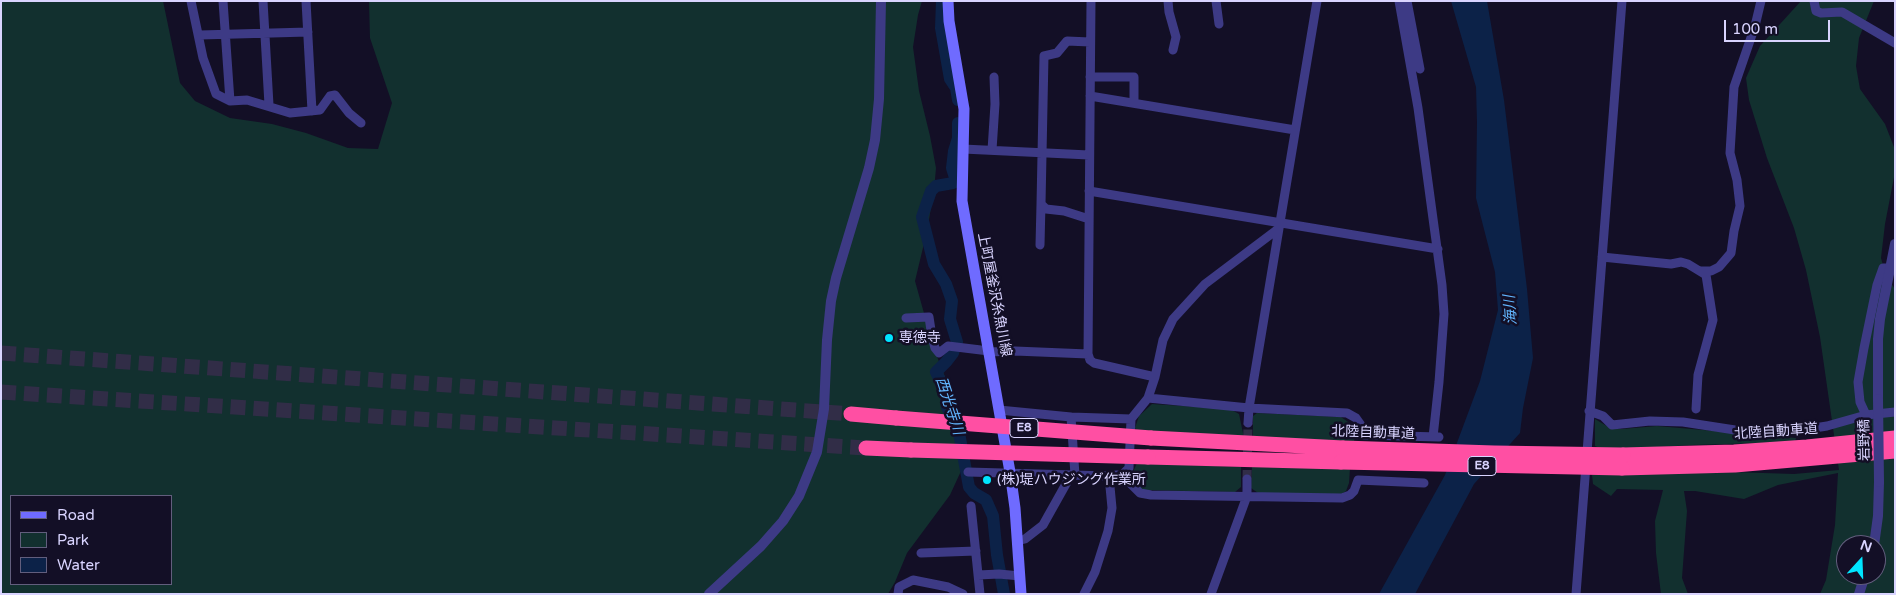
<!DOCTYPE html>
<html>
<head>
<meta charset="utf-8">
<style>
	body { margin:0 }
	#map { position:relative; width:1896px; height:595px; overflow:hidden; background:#130f26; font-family:"Varela Round",sans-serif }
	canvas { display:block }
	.frame { position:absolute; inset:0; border:2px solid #d9d4ff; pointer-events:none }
	.legend { position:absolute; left:10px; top:495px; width:162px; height:90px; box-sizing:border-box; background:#130f26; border:1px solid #625e7d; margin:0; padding:6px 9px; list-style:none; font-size:15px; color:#d9d4ff }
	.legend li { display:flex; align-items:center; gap:10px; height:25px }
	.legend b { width:25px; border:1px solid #625e7d }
	.north { position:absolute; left:1836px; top:535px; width:50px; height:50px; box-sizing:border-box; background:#130f26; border:1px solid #625e7d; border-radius:50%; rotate:20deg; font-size:14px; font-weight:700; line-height:20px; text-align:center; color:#d9d4ff }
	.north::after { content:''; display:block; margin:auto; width:18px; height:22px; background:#00e5ff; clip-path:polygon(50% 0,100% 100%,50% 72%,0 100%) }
	.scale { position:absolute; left:1724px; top:20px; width:106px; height:22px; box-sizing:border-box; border:2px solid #d9d4ff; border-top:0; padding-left:6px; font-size:15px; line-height:18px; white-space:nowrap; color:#d9d4ff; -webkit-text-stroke:4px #130f26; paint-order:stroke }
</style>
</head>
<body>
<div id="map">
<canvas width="1896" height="595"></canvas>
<div class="frame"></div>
<ul class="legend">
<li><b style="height:6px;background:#6f6bff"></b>Road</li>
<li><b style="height:14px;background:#12302f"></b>Park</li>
<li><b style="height:14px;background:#0c2248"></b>Water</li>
</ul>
<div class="north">N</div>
<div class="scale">100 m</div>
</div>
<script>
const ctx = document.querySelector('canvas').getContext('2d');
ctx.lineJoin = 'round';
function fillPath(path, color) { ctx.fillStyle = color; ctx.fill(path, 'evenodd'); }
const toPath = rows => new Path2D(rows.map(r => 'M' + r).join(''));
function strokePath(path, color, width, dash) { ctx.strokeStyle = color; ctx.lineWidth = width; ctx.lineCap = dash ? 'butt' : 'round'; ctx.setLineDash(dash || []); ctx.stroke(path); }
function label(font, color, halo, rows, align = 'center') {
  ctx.font = font + ' "Varela Round","Noto Sans JP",sans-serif'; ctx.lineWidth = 5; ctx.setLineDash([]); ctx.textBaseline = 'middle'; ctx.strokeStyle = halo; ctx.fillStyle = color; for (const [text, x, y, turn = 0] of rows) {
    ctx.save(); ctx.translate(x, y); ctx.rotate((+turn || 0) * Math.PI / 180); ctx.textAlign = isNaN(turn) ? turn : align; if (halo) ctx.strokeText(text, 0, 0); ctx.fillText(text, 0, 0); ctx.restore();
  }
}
const green = toPath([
	[1,1,163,1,180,83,195,101,230,118,272,124,306,133,348,148,378,149,392,103,370,38,369,1,922,1,918,15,913,47,919,91,930,136,936,168,934,190,927,231,915,281,934,349,960,414,965,444,961,471,950,495,907,553,895,582,888,594,1,594],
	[11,496,171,496,171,584,11,584],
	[1801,1,1874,1,1859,38,1856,66,1860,89,1885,124,1894,147,1895,172,1885,224,1881,258,1886,276,1895,289,1895,594,1820,594,1826,580,1835,525,1838,473,1778,485,1744,499,1695,491,1684,491,1687,511,1682,578,1688,594,1661,594,1656,553,1655,521,1663,490,1617,489,1611,496,1593,484,1592,475,1732,472,1794,474,1839,470,1820,337,1806,270,1794,228,1767,158,1749,100,1746,78,1760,46],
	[1846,545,1876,545,1876,575,1846,575],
	[1152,404,1230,409,1239,414,1244,438,1138,431,1135,428,1139,416],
	[1257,413,1341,417,1351,424,1355,435,1354,441,1253,438,1253,416],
	[1595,419,1610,428,1622,429,1657,426,1796,438,1795,442,1693,445,1604,450,1595,446],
	[1137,463,1241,467,1241,487,1235,492,1142,490,1135,483,1132,474],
	[1252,467,1350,468,1349,483,1346,491,1340,495,1258,493,1251,488]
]);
const water = toPath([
	[1451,1,1487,1,1504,100,1527,289,1533,358,1523,408,1520,433,1474,484,1415,594,1379,594,1445,475,1480,381,1498,310,1495,272,1476,198,1477,122,1476,87]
]);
const river = toPath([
	[942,1,941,28,950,79,956,88,958,100],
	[958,123,958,138,954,151,952,168,956,181,953,183,936,186,931,191,922,217,934,264,946,284,952,301,950,319,957,342,953,353,946,362,936,372,946,392,947,407,958,427,969,487,974,493,986,500,993,516,997,555,1004,594]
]);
const minorTunnel = toPath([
	[1247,479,1248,423]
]);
const motorwayTunnel = toPath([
	[1,353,851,414],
	[1,392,866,448]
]);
const minor = toPath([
	[191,1,203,58,216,94,230,101,247,100,290,113,320,110,330,96,335,95,349,113,361,123],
	[223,1,230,101],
	[263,1,269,105],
	[306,1,312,111],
	[1168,1,1169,12,1176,37,1173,50],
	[1216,1,1219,24],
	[1399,1,1418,108,1442,285,1444,314,1439,382,1433,437],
	[1407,1,1420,69],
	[1814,1,1816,11,1821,13,1842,12,1895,43],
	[200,35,308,32],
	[1090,77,1134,77,1134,103],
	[1090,96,1295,130],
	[963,149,1089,155],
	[992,150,995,104,994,77],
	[1089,191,1438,249],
	[1089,219,1064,211,1046,209,1041,204,1044,56,1057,53,1067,41,1090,42],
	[1040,245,1041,204],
	[1602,257,1671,264,1681,262,1688,264,1706,275,1713,320,1698,375,1696,409],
	[1701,271,1711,271,1719,267,1731,253,1734,231,1740,206,1737,180,1730,153,1734,87,1755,26,1761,1],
	[906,318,929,317,932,337,935,348,939,353,948,346,989,351],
	[989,352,1015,351,1088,354],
	[1155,377,1163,340,1173,319,1205,284,1278,229],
	[1148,398,1249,408,1347,413,1356,418,1361,425,1363,435,1439,437],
	[999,410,1071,417],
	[1589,411,1603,416,1612,425,1650,421,1683,422,1748,432,1773,432,1795,431,1827,426,1866,415,1895,412],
	[1866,415,1860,402,1858,382,1864,348,1877,285,1883,268,1889,268],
	[1248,423,1249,408,1317,1],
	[968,472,1109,476,1112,508,1108,531,1095,572,1084,594],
	[1075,475,1071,417,1131,419,1148,398,1155,377,1094,363,1090,360,1088,354,1091,1],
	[1116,475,1122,475,1129,468,1131,419],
	[1122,475,1140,493,1151,495,1342,498,1350,495,1354,491,1358,480,1424,483],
	[971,506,980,594],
	[1017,541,1025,539,1043,525,1071,475],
	[921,553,976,551],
	[978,575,999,574,1020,576],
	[898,594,899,587,913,580,948,587,963,594],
	[1211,594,1247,496,1247,479],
	[1576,594,1622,1]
]);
const tertiary = toPath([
	[1878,399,1878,339,1880,319,1895,244],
	[1874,545,1878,516,1879,482],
	[709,594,761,546,783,521,799,496,817,452,824,409,827,340,831,301,836,278,869,168,875,140,879,99,881,1],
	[1859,594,1865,575]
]);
const secondary = toPath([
	[948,1,949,21,964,109,962,201,1010,472,1015,508,1021,594]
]);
const motorway = toPath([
	[851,414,896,418],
	[1151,438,1343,448],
	[866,448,911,450],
	[1623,455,1734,452,1807,447,1895,438],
	[1148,457,1341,462],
	[1622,468,1735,465,1895,451]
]);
const tertiaryBridge = toPath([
	[1878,399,1879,482]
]);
const motorwayBridge = toPath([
	[896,418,1151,438],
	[1343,448,1494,453,1623,455],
	[911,450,1148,457],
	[1341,462,1622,468]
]);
const markers = [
	[889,338,5,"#00e5ff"],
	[987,480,5,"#00e5ff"]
];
const shields = [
	[1024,428,28],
	[1482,466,28]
];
const shieldNames = [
	["E8",1024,428],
	["E8",1482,466]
];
const streetNames = [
	["上町屋釜沢糸魚川線",994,295,79],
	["北陸自動車道",1776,432,-4],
	["北陸自動車道",1373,433,2],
	["岩野橋",1865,440,-91]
];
const poiNames = [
	["専徳寺",899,338],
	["(株)堤ハウジング作業所",997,480]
];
const waterNames = [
	["海川",1511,310,-94],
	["西光寺川",949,406,72]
];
fillPath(green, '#12302f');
fillPath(water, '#0c2248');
strokePath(river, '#0c2248', 12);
strokePath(minorTunnel, '#312d47', 9, [9, 4.5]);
strokePath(motorwayTunnel, '#312d47', 15, [15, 8]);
strokePath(minor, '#3d3a85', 9);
strokePath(tertiary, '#3d3a85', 10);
strokePath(secondary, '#6f6bff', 11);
strokePath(motorway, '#ff4fa3', 15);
strokePath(tertiaryBridge, '#3d3a85', 10);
strokePath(motorwayBridge, '#ff4fa3', 15);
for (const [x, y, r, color] of markers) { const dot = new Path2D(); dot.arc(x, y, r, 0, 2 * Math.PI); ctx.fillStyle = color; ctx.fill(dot); strokePath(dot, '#130f26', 2); }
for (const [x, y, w] of shields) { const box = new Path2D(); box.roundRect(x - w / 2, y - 9.5, w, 19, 4); ctx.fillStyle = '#130f26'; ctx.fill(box); strokePath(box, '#d9d4ff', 1); }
label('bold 12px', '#d9d4ff', null, shieldNames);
label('14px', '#d9d4ff', '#130f26', streetNames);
label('14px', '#d9d4ff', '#130f26', poiNames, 'left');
label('italic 15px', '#62b6ff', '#130f26', waterNames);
</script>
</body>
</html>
